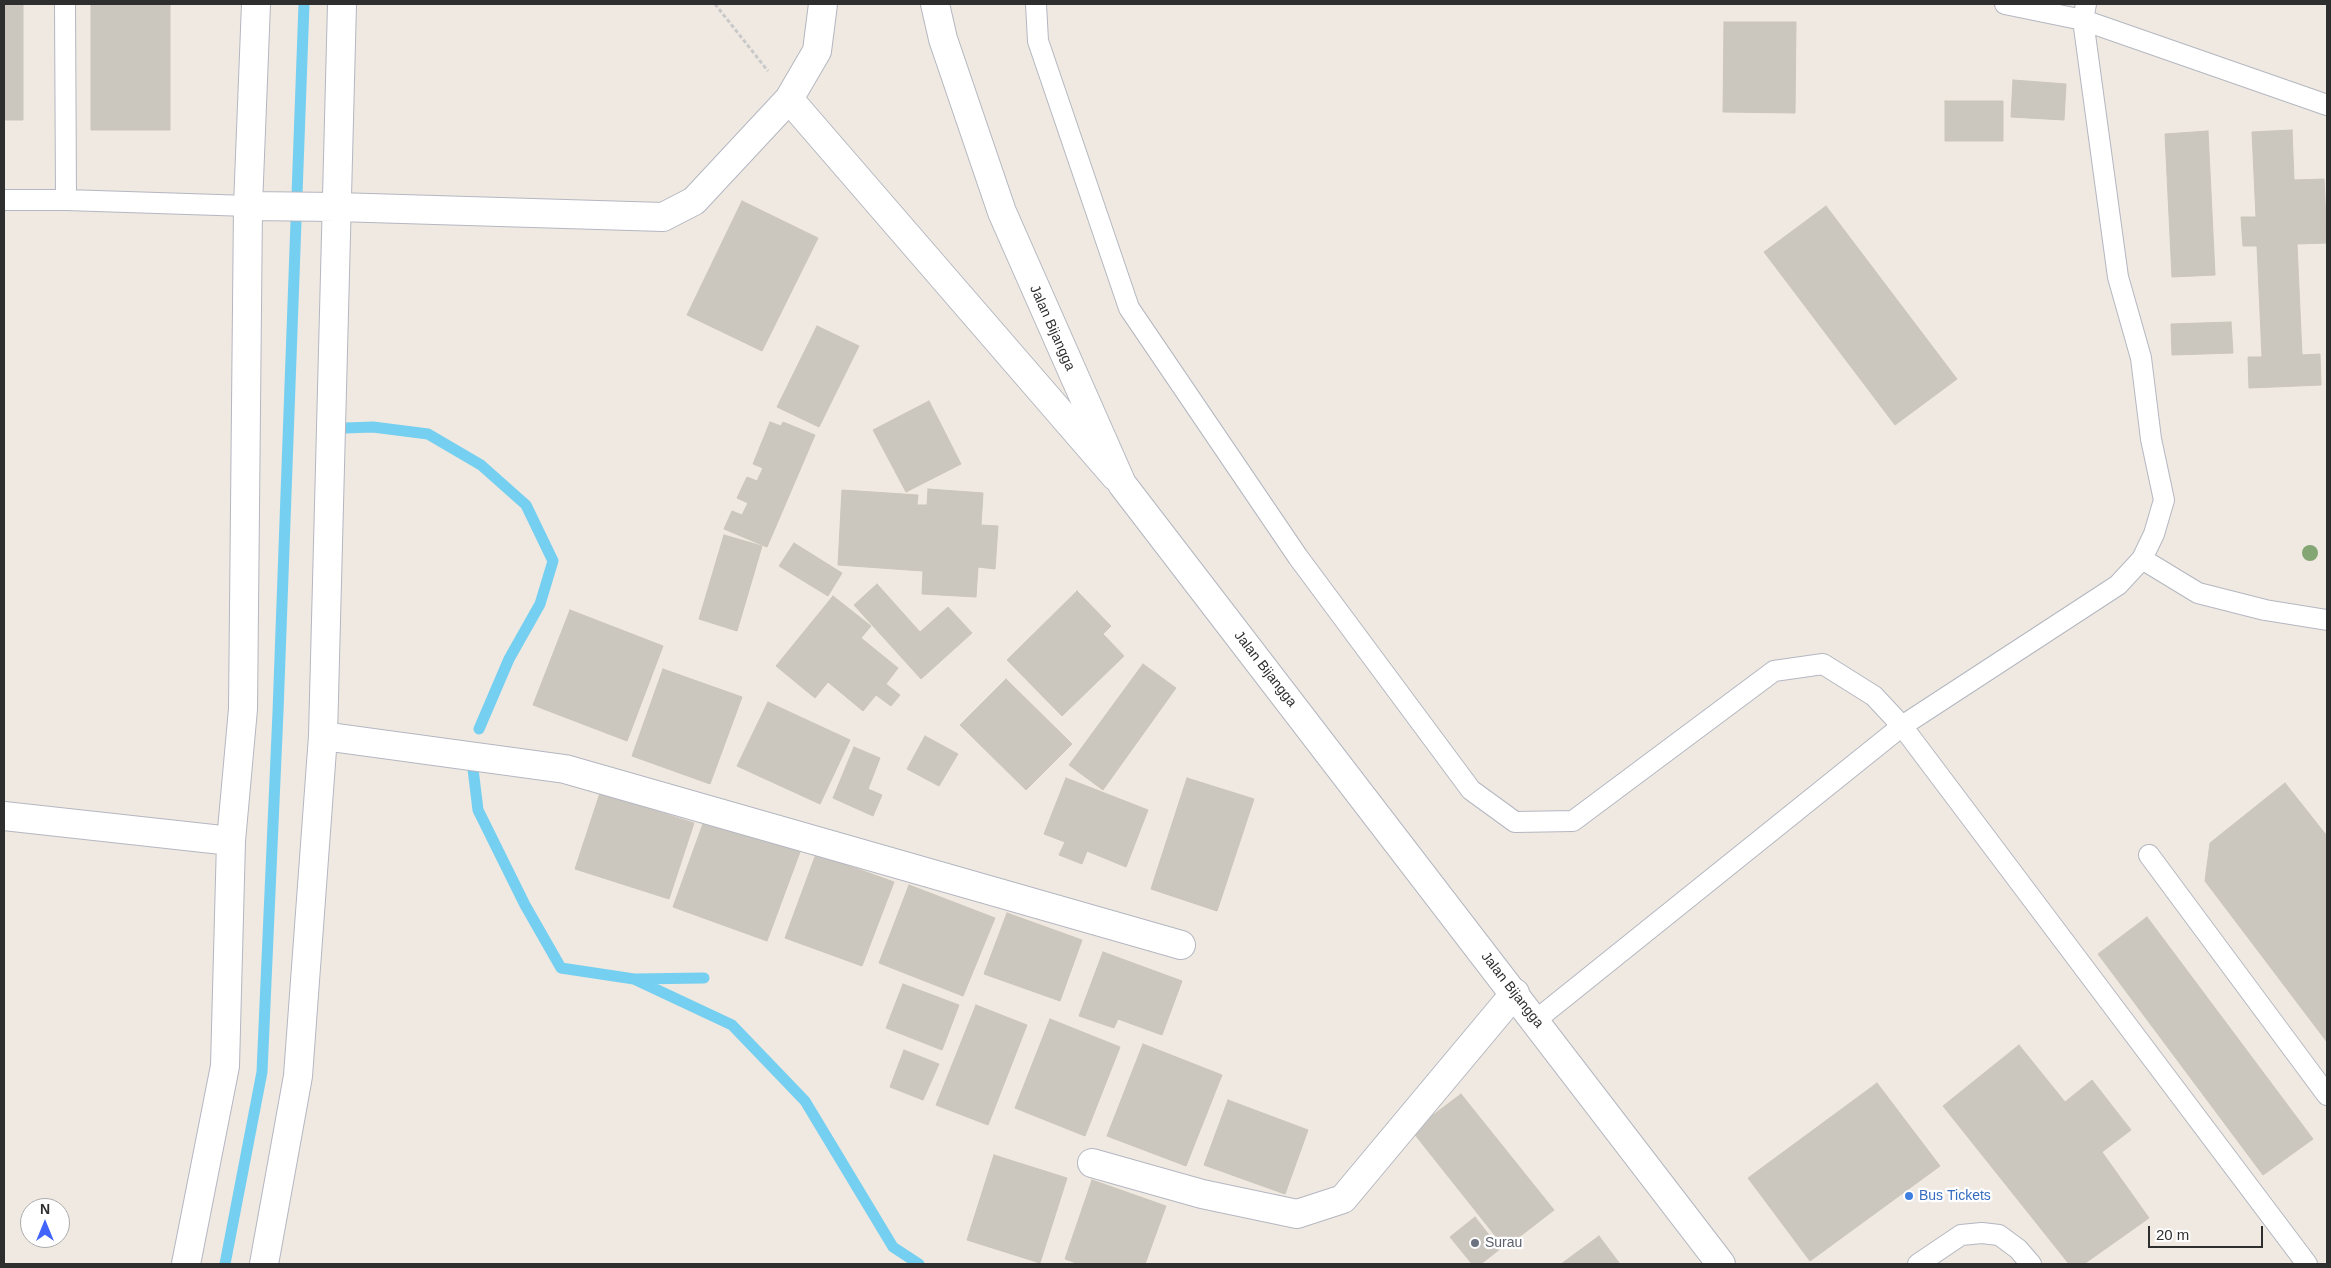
<!DOCTYPE html>
<html>
<head>
<meta charset="utf-8">
<style>
	body { margin:0 }
	#map { position:relative; width:2331px; height:1268px; overflow:hidden; background:#efe9e1; font-family:Arial,sans-serif }
	canvas { display:block }
	.frame { position:absolute; inset:0; border:5px solid #2e2e2e; pointer-events:none }
	.north { position:absolute; left:20px; top:1198px; width:50px; height:50px; box-sizing:border-box; background:#fff; border:1px solid #ababab; border-radius:50%; rotate:0deg; font-size:14px; font-weight:700; line-height:20px; text-align:center; color:#2e2e2e }
	.north::after { content:''; display:block; margin:auto; width:18px; height:22px; background:#4264fb; clip-path:polygon(50% 0,100% 100%,50% 72%,0 100%) }
	.scale { position:absolute; left:2148px; top:1226px; width:115px; height:22px; box-sizing:border-box; border:2px solid #2e2e2e; border-top:0; padding-left:6px; font-size:15px; line-height:18px; white-space:nowrap; color:#2e2e2e; -webkit-text-stroke:4px #fff; paint-order:stroke }
</style>
</head>
<body>
<div id="map">
<canvas width="2331" height="1268"></canvas>
<div class="frame"></div>
<div class="north">N</div>
<div class="scale">20 m</div>
</div>
<script>
const ctx = document.querySelector('canvas').getContext('2d');
ctx.lineJoin = 'round';
const toPath = rows => new Path2D(rows.map(r => 'M' + r).join(''));
function strokePath(path, color, width, dash) { ctx.strokeStyle = color; ctx.lineWidth = width; ctx.lineCap = dash ? 'butt' : 'round'; ctx.setLineDash(dash || []); ctx.stroke(path); }
function fillPath(path, color) { ctx.fillStyle = color; ctx.fill(path, 'evenodd'); }
function label(font, color, halo, rows, align = 'center') {
  ctx.font = font + ' Arial,sans-serif'; ctx.lineWidth = 4.5; ctx.setLineDash([]); ctx.textBaseline = 'middle'; ctx.strokeStyle = halo; ctx.fillStyle = color; for (const [text, x, y, turn = 0] of rows) {
    ctx.save(); ctx.translate(x, y); ctx.rotate((+turn || 0) * Math.PI / 180); ctx.textAlign = isNaN(turn) ? turn : align; if (halo) ctx.strokeText(text, 0, 0); ctx.fillText(text, 0, 0); ctx.restore();
  }
}
const stream = toPath([
	[345,428,373,427,428,434,481,465,526,505,553,561,540,604,509,659,479,729],
	[473,769,478,810,525,905,561,968,634,979,704,978],
	[634,979,732,1025,805,1101,893,1247,919,1264],
	[225,1264,262,1072,278,712,304,4]
]);
const building = toPath([
	[4,4,23,4,23,120,4,120,4,4],
	[91,4,170,4,170,130,91,130,91,4],
	[1724,22,1796,22,1795,113,1723,112,1724,22],
	[2013,80,2066,84,2064,120,2011,117,2013,80],
	[1945,101,2003,101,2003,141,1945,141,1945,101],
	[2292,130,2294,180,2324,179,2327,243,2297,244,2302,355,2320,354,2321,385,2249,388,2248,357,2262,357,2257,246,2243,246,2241,217,2256,217,2252,132,2292,130],
	[2208,131,2215,275,2172,277,2165,134,2208,131],
	[742,201,818,238,762,351,687,315,742,201],
	[1826,206,1957,379,1895,425,1764,252,1826,206],
	[2231,322,2233,353,2172,355,2171,324,2231,322],
	[817,326,859,346,819,427,777,407,817,326],
	[929,401,961,464,906,492,873,430,929,401],
	[770,422,781,426,783,422,815,435,767,547,724,529,732,511,742,515,748,503,737,498,747,477,757,481,763,468,753,464,770,422],
	[928,489,983,493,981,525,998,526,995,569,978,567,976,597,922,594,923,571,838,565,842,490,918,495,917,505,927,505,928,489],
	[724,535,762,546,737,631,699,619,724,535],
	[794,543,842,573,828,596,779,566,794,543],
	[877,584,920,632,948,607,972,633,921,679,854,605,877,584],
	[1077,591,1111,626,1103,634,1124,656,1062,716,1007,660,1077,591],
	[833,596,871,626,861,638,898,668,886,684,900,695,891,706,876,695,863,711,828,682,815,698,776,666,833,596],
	[570,610,663,646,627,741,533,705,570,610],
	[1143,664,1176,688,1103,790,1069,765,1143,664],
	[663,669,742,697,710,784,632,756,663,669],
	[1006,679,1072,744,1026,790,960,725,1006,679],
	[768,702,850,740,820,804,737,766,768,702],
	[925,736,958,754,939,786,907,769,925,736],
	[854,747,880,758,868,789,882,795,873,816,833,798,854,747],
	[1066,778,1148,810,1126,867,1087,851,1082,864,1059,855,1065,842,1044,834,1066,778],
	[1187,778,1254,799,1217,911,1151,889,1187,778],
	[2285,783,2327,836,2327,1042,2205,881,2210,843,2285,783],
	[600,793,694,823,669,899,575,869,600,793],
	[705,818,800,852,767,941,673,907,705,818],
	[816,854,894,882,862,966,785,938,816,854],
	[909,885,995,918,963,996,879,963,909,885],
	[1007,913,1082,940,1060,1001,984,974,1007,913],
	[2147,917,2313,1139,2263,1175,2098,954,2147,917],
	[1103,952,1182,981,1162,1035,1118,1019,1114,1028,1079,1016,1103,952],
	[903,984,959,1005,942,1050,886,1028,903,984],
	[976,1005,1027,1025,988,1125,936,1105,976,1005],
	[1050,1019,1120,1047,1085,1136,1015,1108,1050,1019],
	[1143,1044,1222,1075,1186,1166,1107,1136,1143,1044],
	[2019,1045,2065,1102,2092,1080,2131,1130,2102,1152,2149,1218,2084,1264,2069,1264,1943,1106,2019,1045],
	[904,1050,939,1064,923,1100,890,1087,904,1050],
	[1877,1083,1940,1166,1810,1261,1748,1178,1877,1083],
	[1461,1094,1554,1210,1505,1248,1412,1131,1461,1094],
	[1228,1100,1308,1130,1285,1194,1204,1165,1228,1100],
	[994,1155,1067,1178,1040,1263,967,1240,994,1155],
	[1092,1180,1166,1206,1145,1264,1079,1264,1065,1259,1092,1180],
	[1475,1217,1500,1249,1481,1264,1472,1264,1450,1237,1475,1217],
	[1599,1236,1620,1264,1561,1264,1599,1236]
]);
const path = toPath([
	[715,4,768,71]
]);
const lane = toPath([
	[65,4,66,200],
	[1036,4,1038,41,1129,308,1298,557,1471,790,1515,822,1573,821,1774,671,1823,664,1874,696,1902,726,2307,1264],
	[2005,4,2083,20,2327,105],
	[4,200,66,200,248,206],
	[2142,559,2198,593,2265,610,2327,620],
	[2149,855,2327,1095],
	[1536,1020,1902,726,2118,585,2142,559,2154,534,2164,500,2151,439,2141,358,2118,277,2083,20,2086,4],
	[1918,1264,1961,1235,1982,1233,1999,1235,2018,1249,2031,1264]
]);
const street = toPath([
	[789,99,1115,476],
	[248,206,337,207,663,217,694,201,789,99,817,51,823,4],
	[323,736,565,769,1181,945],
	[4,816,231,841],
	[1092,1163,1202,1194,1297,1214,1343,1199,1515,993],
	[186,1264,225,1066,231,841,243,709,248,206,256,4],
	[264,1264,298,1076,323,736,342,4]
]);
const secondary = toPath([
	[935,4,943,39,1002,212,1122,484,1721,1264]
]);
const trees = [
	[2310,553]
];
const markers = [
	[1909,1196,5,"#3f7fe0"],
	[1475,1243,5,"#6b7280"]
];
const streetNames = [
	["Jalan Bijangga",1052,328,66],
	["Jalan Bijangga",1265,669,52],
	["Jalan Bijangga",1512,990,52]
];
const shopNames = [
	["Bus Tickets",1919,1196]
];
const worshipNames = [
	["Surau",1485,1243]
];
strokePath(stream, '#75cff0', 11);
fillPath(building, '#cbc7bf');
strokePath(building, '#cbc5ba', 1);
strokePath(lane, '#b4b7c1', 22);
strokePath(street, '#b4b7c1', 30);
strokePath(secondary, '#b4b7c1', 30);
strokePath(path, '#c9c9c9', 3, [4, 2.5]);
strokePath(lane, '#fff', 20);
strokePath(street, '#fff', 28);
strokePath(secondary, '#fff', 28);
ctx.fillStyle = '#84a574';
for (const [x, y] of trees) { ctx.beginPath(); ctx.arc(x, y, 8, 0, 2 * Math.PI); ctx.fill(); }
for (const [x, y, r, color] of markers) { const dot = new Path2D(); dot.arc(x, y, r, 0, 2 * Math.PI); ctx.fillStyle = color; ctx.fill(dot); strokePath(dot, '#fff', 2); }
label('14px', '#2e2e2e', '#fff', streetNames);
label('14px', '#366cbe', '#fff', shopNames, 'left');
label('14px', '#5b616d', '#fff', worshipNames, 'left');
</script>
</body>
</html>
